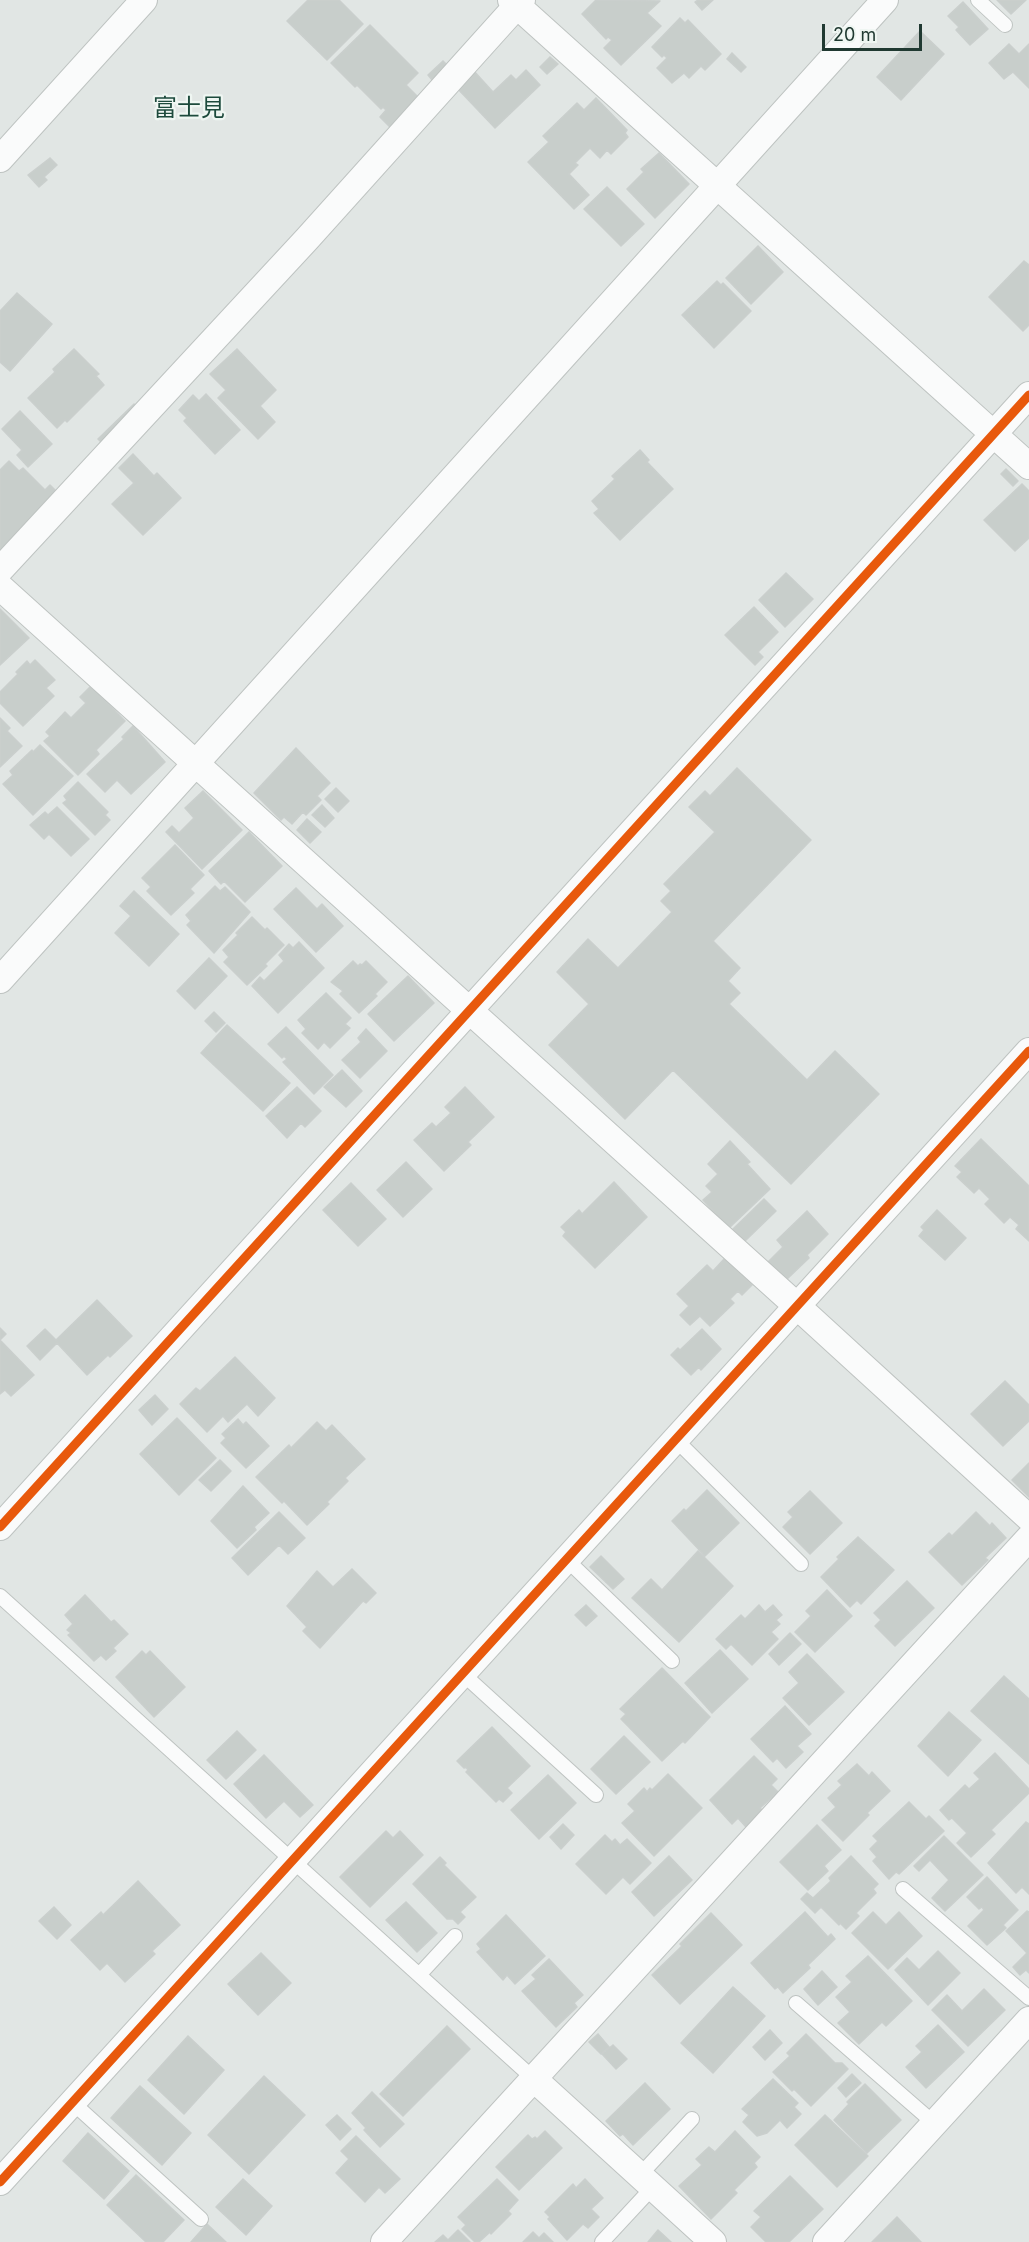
<!DOCTYPE html>
<html>
<head>
<meta charset="utf-8">
<style>
	body { margin:0 }
	#map { position:relative; width:1029px; height:2242px; overflow:hidden; background:#e1e6e4; font-family:Inter,sans-serif }
	canvas { display:block }
	.scale { position:absolute; left:822px; top:24px; width:100px; height:27px; box-sizing:border-box; border:3px solid #203931; border-top:0; padding-left:8px; font-size:18px; line-height:21px; white-space:nowrap; color:#203931; -webkit-text-stroke:4px #eff6f2; paint-order:stroke }
</style>
</head>
<body>
<div id="map">
<canvas width="1029" height="2242"></canvas>
<div class="scale">20 m</div>
</div>
<script>
const ctx = document.querySelector('canvas').getContext('2d');
ctx.lineJoin = 'round';
function fillPath(path, color) { ctx.fillStyle = color; ctx.fill(path, 'evenodd'); }
const toPath = rows => new Path2D(rows.map(r => 'M' + r).join(''));
function strokePath(path, color, width, dash) { ctx.strokeStyle = color; ctx.lineWidth = width; ctx.lineCap = dash ? 'butt' : 'round'; ctx.setLineDash(dash || []); ctx.stroke(path); }
function label(font, color, halo, rows, align = 'center') {
  ctx.font = font + ' Inter,"Noto Sans JP",sans-serif'; ctx.lineWidth = 4.5; ctx.setLineDash([]); ctx.textBaseline = 'middle'; ctx.strokeStyle = halo; ctx.fillStyle = color; for (const [text, x, y, turn = 0] of rows) {
    ctx.save(); ctx.translate(x, y); ctx.rotate((+turn || 0) * Math.PI / 180); ctx.textAlign = isNaN(turn) ? turn : align; if (halo) ctx.strokeText(text, 0, 0); ctx.fillText(text, 0, 0); ctx.restore();
  }
}
const building = toPath([
	[308,0,339,0,363,24,327,60,287,21,308,0],
	[596,0,660,1,647,13,661,26,621,65,604,48,612,40,608,37,606,39,582,14,596,0],
	[698,0,713,0,702,10,695,2,698,0],
	[997,0,1026,0,1011,14,997,0],
	[963,2,988,29,970,45,956,30,959,27,948,16,963,2],
	[680,18,685,23,688,20,721,54,705,70,701,66,689,78,684,73,672,83,657,68,667,58,664,55,662,57,652,47,680,18],
	[370,25,418,73,406,85,420,99,391,128,380,117,386,110,383,107,381,109,357,85,355,87,331,63,370,25],
	[920,31,944,54,901,100,877,77,920,31],
	[1009,44,1019,54,1029,44,1029,88,1013,72,1004,79,989,63,1009,44],
	[732,53,746,67,741,72,727,59,732,53],
	[550,57,558,64,547,74,540,67,550,57],
	[443,61,448,66,433,81,428,75,443,61],
	[473,70,493,92,511,75,516,80,526,70,540,85,495,128,456,87,473,70],
	[596,98,627,130,625,133,628,137,611,154,607,150,600,158,590,148,575,163,578,165,569,174,589,195,574,209,528,162,549,142,543,136,577,103,584,110,596,98],
	[659,153,689,184,655,218,627,189,644,172,641,169,659,153],
	[50,158,57,165,44,177,47,180,39,187,28,175,50,158],
	[607,187,644,224,621,246,584,209,607,187],
	[758,246,783,272,751,304,726,278,758,246],
	[1024,261,1029,265,1029,325,1023,331,989,297,1024,261],
	[717,281,721,285,723,283,751,311,714,348,682,315,717,281],
	[17,293,52,324,10,371,0,362,0,311,17,293],
	[74,349,99,374,96,376,104,385,67,422,65,420,57,428,28,398,55,372,53,369,74,349],
	[237,349,276,390,260,406,275,422,258,439,218,398,226,390,210,374,237,349],
	[206,394,240,430,215,454,184,421,187,418,179,410,193,395,199,401,206,394],
	[134,404,138,408,102,443,98,439,134,404],
	[20,411,52,444,28,467,17,455,22,450,2,429,20,411],
	[640,450,649,460,647,462,673,489,620,540,594,513,599,509,592,501,615,479,612,476,640,450],
	[133,454,154,476,157,473,181,498,143,535,112,504,134,483,119,468,133,454],
	[9,461,19,471,23,468,45,490,50,485,59,494,0,556,0,470,9,461],
	[1006,469,1018,481,1013,486,1001,474,1006,469],
	[1022,484,1029,491,1029,538,1015,551,984,520,1022,484],
	[786,573,813,599,785,627,759,600,786,573],
	[754,607,778,632,758,652,763,657,755,665,725,635,754,607],
	[0,609,29,638,0,665,0,609],
	[35,660,55,680,46,688,54,696,23,726,0,703,0,692,18,674,16,672,27,661,30,665,35,660],
	[91,686,125,721,96,750,99,754,78,775,44,741,50,736,46,732,65,712,71,718,86,703,80,697,91,686],
	[0,718,10,728,7,731,22,746,0,767,0,718],
	[133,726,165,762,131,794,117,780,105,792,87,774,124,739,122,737,133,726],
	[40,745,73,776,33,815,3,784,13,775,10,771,32,750,33,752,40,745],
	[296,748,330,783,317,796,321,800,306,815,303,812,292,824,284,817,281,820,254,793,296,748],
	[737,768,811,840,713,941,740,968,728,981,740,993,729,1004,807,1080,835,1051,879,1094,791,1184,673,1070,625,1119,549,1045,589,1004,557,972,588,939,618,968,672,912,661,901,671,891,664,884,715,832,689,807,705,791,710,796,737,768],
	[78,782,108,812,105,815,110,820,95,835,63,803,67,800,64,796,78,782],
	[336,788,349,801,338,812,325,799,336,788],
	[203,791,242,830,202,869,166,832,172,826,179,833,194,818,185,808,203,791],
	[322,805,334,818,325,827,312,815,322,805],
	[57,807,89,839,71,856,49,834,44,839,30,825,45,812,48,815,57,807],
	[307,819,321,832,310,843,297,830,307,819],
	[249,832,282,866,245,902,224,881,221,884,209,871,249,832],
	[175,845,204,875,190,889,194,893,171,915,147,891,151,887,142,878,175,845],
	[215,886,220,891,225,887,250,912,214,953,187,925,191,921,186,915,215,886],
	[296,888,317,909,322,904,343,926,316,952,274,909,296,888],
	[134,891,179,934,149,966,115,933,131,916,120,906,134,891],
	[252,917,265,930,267,928,284,945,265,964,267,966,247,985,224,962,229,957,223,950,238,935,236,933,252,917],
	[299,942,324,968,278,1013,252,986,260,977,264,981,284,961,279,955,289,944,293,948,299,942],
	[209,958,227,976,195,1009,177,991,209,958],
	[353,961,358,966,360,964,362,965,366,961,387,982,375,994,377,996,359,1013,340,994,343,991,331,982,353,961],
	[408,976,434,1003,394,1041,368,1014,408,976],
	[326,993,351,1018,345,1024,350,1028,330,1048,324,1042,318,1049,302,1033,306,1029,298,1020,326,993],
	[214,1012,225,1023,216,1032,205,1021,214,1012],
	[227,1025,290,1083,263,1111,201,1053,227,1025],
	[286,1027,333,1075,314,1094,283,1062,287,1059,284,1056,282,1058,268,1044,286,1027],
	[366,1029,387,1051,360,1078,342,1060,361,1042,358,1038,366,1029],
	[342,1070,362,1091,346,1107,324,1087,342,1070],
	[297,1087,321,1111,305,1127,301,1123,287,1138,266,1116,297,1087],
	[465,1087,494,1117,468,1142,471,1145,444,1171,414,1140,432,1123,436,1127,451,1113,445,1107,465,1087],
	[981,1139,1029,1186,1029,1241,1016,1229,1019,1225,1010,1217,1004,1223,985,1204,990,1199,979,1188,974,1193,957,1177,962,1172,955,1166,981,1139],
	[730,1141,750,1162,747,1164,770,1189,729,1228,703,1200,712,1192,706,1186,718,1174,708,1164,730,1141],
	[406,1162,432,1189,403,1217,377,1190,406,1162],
	[614,1182,647,1217,595,1268,563,1236,566,1232,561,1227,579,1210,582,1214,614,1182],
	[351,1183,386,1219,358,1246,323,1210,351,1183],
	[764,1199,776,1211,745,1241,733,1229,764,1199],
	[937,1210,966,1238,945,1260,919,1236,924,1230,921,1227,937,1210],
	[807,1211,828,1234,807,1255,809,1258,786,1280,768,1262,783,1247,777,1240,807,1211],
	[725,1258,752,1285,742,1295,738,1291,730,1299,734,1303,710,1326,700,1316,690,1325,680,1315,689,1306,677,1294,707,1265,713,1271,725,1258],
	[97,1300,132,1336,110,1357,108,1355,87,1375,57,1343,40,1360,27,1346,45,1329,56,1340,97,1300],
	[0,1328,6,1334,0,1340,0,1328],
	[702,1329,721,1349,701,1370,699,1367,691,1375,671,1355,678,1348,680,1350,702,1329],
	[0,1340,34,1375,11,1396,5,1390,0,1394,0,1340],
	[235,1357,275,1398,258,1416,247,1404,228,1422,223,1416,207,1432,180,1404,196,1388,200,1391,235,1357],
	[1005,1381,1029,1405,1029,1421,1003,1446,971,1414,1005,1381],
	[155,1395,168,1409,152,1425,139,1410,155,1395],
	[177,1418,216,1458,179,1495,140,1454,177,1418],
	[238,1419,243,1425,246,1422,269,1446,246,1468,221,1443,226,1438,222,1434,238,1419],
	[317,1422,326,1431,332,1425,365,1459,345,1478,348,1481,327,1502,329,1504,307,1525,284,1501,282,1503,256,1477,289,1445,291,1448,317,1422],
	[220,1460,231,1471,211,1491,199,1480,220,1460],
	[1029,1463,1029,1497,1012,1480,1029,1463],
	[243,1486,269,1513,254,1527,256,1530,237,1548,211,1521,243,1486],
	[707,1490,739,1523,705,1556,672,1521,684,1509,686,1511,707,1490],
	[810,1491,842,1523,810,1554,783,1527,793,1517,788,1512,810,1491],
	[279,1512,305,1538,288,1554,279,1545,248,1575,232,1558,279,1512],
	[976,1512,990,1526,992,1523,1006,1538,985,1558,988,1560,962,1585,929,1552,949,1533,952,1536,976,1512],
	[858,1537,894,1570,861,1604,857,1600,850,1607,821,1577,839,1559,837,1557,858,1537],
	[698,1551,733,1586,679,1642,632,1598,651,1579,662,1590,698,1551],
	[601,1556,624,1579,613,1589,590,1567,601,1556],
	[352,1569,376,1593,366,1603,363,1601,320,1648,303,1631,307,1627,287,1606,317,1571,333,1587,352,1569],
	[907,1581,934,1608,895,1646,875,1626,881,1620,874,1613,907,1581],
	[827,1590,852,1616,815,1652,795,1632,811,1616,806,1611,827,1590],
	[85,1595,111,1622,114,1620,128,1634,113,1648,116,1651,106,1660,101,1655,94,1661,68,1635,71,1633,67,1630,73,1624,65,1615,85,1595],
	[586,1605,597,1616,586,1626,575,1615,586,1605],
	[759,1605,765,1612,773,1605,782,1615,776,1620,780,1624,771,1632,778,1639,752,1665,731,1644,726,1649,716,1639,741,1615,745,1619,759,1605],
	[790,1633,801,1644,779,1665,769,1654,790,1633],
	[720,1650,748,1679,712,1713,685,1683,720,1650],
	[142,1651,146,1655,150,1651,185,1687,154,1717,116,1677,142,1651],
	[807,1654,844,1692,809,1725,783,1698,799,1683,789,1672,807,1654],
	[662,1668,710,1717,685,1743,683,1741,662,1761,621,1719,626,1714,620,1709,662,1668],
	[1004,1676,1029,1699,1029,1764,971,1711,1004,1676],
	[785,1706,811,1734,797,1746,803,1752,786,1768,777,1758,773,1762,751,1739,785,1706],
	[949,1712,981,1740,948,1776,918,1746,949,1712],
	[492,1727,530,1766,507,1788,512,1793,503,1802,499,1799,496,1802,466,1772,468,1770,466,1767,464,1768,457,1761,492,1727],
	[237,1731,256,1750,226,1779,207,1760,237,1731],
	[624,1736,650,1762,616,1794,591,1769,624,1736],
	[995,1753,1029,1789,1029,1793,991,1830,995,1834,971,1857,957,1843,967,1833,952,1818,949,1820,940,1810,965,1785,969,1789,980,1779,974,1773,995,1753],
	[264,1755,313,1805,300,1817,284,1801,266,1818,234,1784,264,1755],
	[754,1756,777,1779,771,1785,778,1792,760,1808,763,1811,746,1827,738,1818,732,1824,710,1800,754,1756],
	[857,1764,869,1776,872,1772,890,1791,867,1813,869,1815,843,1841,822,1820,836,1807,828,1798,842,1785,838,1781,857,1764],
	[668,1774,702,1808,654,1856,622,1823,635,1811,628,1804,644,1788,647,1792,650,1788,652,1790,668,1774],
	[548,1775,576,1803,539,1839,511,1810,548,1775],
	[909,1802,926,1819,929,1816,944,1831,899,1874,896,1872,889,1879,873,1861,877,1857,870,1849,878,1841,873,1836,909,1802],
	[1026,1822,1029,1824,1029,1894,1022,1887,1016,1893,988,1863,1026,1822],
	[563,1824,574,1835,561,1849,550,1837,563,1824],
	[817,1825,841,1850,824,1866,828,1871,808,1890,780,1862,817,1825],
	[386,1831,393,1838,400,1831,423,1855,370,1907,340,1877,386,1831],
	[605,1835,612,1842,615,1839,620,1845,627,1839,651,1863,630,1884,623,1877,606,1894,576,1864,605,1835],
	[944,1836,983,1875,945,1911,932,1898,949,1880,930,1860,919,1871,914,1866,944,1836],
	[669,1856,692,1880,654,1916,632,1892,669,1856],
	[851,1856,878,1884,873,1889,876,1893,856,1913,859,1916,846,1929,840,1923,839,1925,821,1907,815,1913,801,1899,807,1893,813,1898,831,1881,829,1878,851,1856],
	[440,1857,446,1863,444,1865,476,1897,460,1912,465,1917,458,1924,453,1919,447,1919,413,1884,440,1857],
	[987,1877,1018,1910,1003,1925,1006,1928,987,1945,968,1926,984,1910,982,1907,979,1909,967,1897,987,1877],
	[138,1881,180,1925,152,1951,155,1954,125,1982,107,1963,100,1970,71,1940,101,1912,103,1915,138,1881],
	[406,1902,437,1933,417,1952,386,1920,406,1902],
	[54,1907,71,1925,57,1939,39,1921,54,1907],
	[1027,1911,1029,1912,1029,1973,1026,1970,1020,1975,1013,1967,1027,1953,1006,1931,1027,1911],
	[805,1912,828,1937,831,1934,835,1939,808,1965,810,1968,783,1993,778,1987,775,1989,751,1963,805,1912],
	[873,1912,886,1925,899,1912,922,1936,888,1969,852,1933,873,1912],
	[711,1913,742,1945,680,2004,652,1975,682,1946,680,1944,711,1913],
	[506,1915,545,1956,515,1984,507,1975,503,1980,477,1952,481,1949,477,1944,506,1915],
	[938,1951,960,1973,928,2005,895,1970,907,1958,919,1970,938,1951],
	[261,1953,291,1983,258,2015,228,1984,261,1953],
	[868,1956,912,2001,886,2026,882,2022,859,2044,838,2023,850,2012,836,1997,852,1982,846,1976,868,1956],
	[549,1959,583,1995,574,2003,577,2007,556,2027,522,1991,536,1979,532,1975,549,1959],
	[822,1971,837,1987,818,2005,804,1989,822,1971],
	[733,1987,765,2016,713,2073,681,2043,733,1987],
	[984,1989,1005,2010,968,2046,932,2010,947,1995,962,2011,984,1989],
	[938,2025,964,2052,926,2088,906,2067,922,2052,916,2046,938,2025],
	[447,2026,470,2049,403,2116,380,2094,447,2026],
	[770,2030,782,2043,765,2060,753,2047,770,2030],
	[598,2034,609,2047,601,2054,589,2042,598,2034],
	[806,2034,835,2063,842,2063,848,2069,811,2106,794,2089,792,2091,773,2072,790,2056,787,2053,806,2034],
	[188,2036,224,2070,184,2114,148,2080,188,2036],
	[613,2045,627,2059,616,2069,602,2054,613,2045],
	[852,2074,861,2083,846,2097,838,2088,852,2074],
	[264,2076,305,2115,249,2174,208,2135,264,2076],
	[773,2079,798,2103,794,2107,801,2114,787,2128,780,2120,767,2133,757,2136,743,2122,749,2115,742,2109,773,2079],
	[645,2083,670,2109,633,2145,623,2134,620,2136,606,2121,645,2083],
	[865,2084,901,2120,867,2153,834,2120,849,2104,847,2102,865,2084],
	[140,2086,191,2133,162,2165,111,2118,140,2086],
	[372,2092,404,2124,380,2147,364,2130,366,2128,352,2113,372,2092],
	[337,2115,351,2129,340,2140,326,2125,337,2115],
	[825,2115,868,2156,837,2187,795,2145,825,2115],
	[545,2131,562,2148,519,2190,496,2167,528,2135,532,2139,535,2137,537,2139,545,2131],
	[735,2131,760,2157,754,2163,757,2167,734,2190,737,2193,711,2219,679,2186,702,2165,696,2159,709,2147,715,2152,735,2131],
	[88,2133,129,2171,104,2199,63,2161,88,2133],
	[356,2136,400,2179,385,2193,379,2187,365,2202,336,2173,349,2159,341,2151,356,2136],
	[136,2175,184,2220,163,2242,146,2242,107,2205,136,2175],
	[790,2176,823,2209,789,2242,766,2242,751,2227,761,2217,754,2211,790,2176],
	[243,2179,272,2206,246,2235,216,2207,243,2179],
	[497,2179,518,2200,508,2211,511,2214,491,2234,490,2232,479,2242,475,2242,462,2229,466,2225,458,2217,497,2179],
	[585,2179,603,2198,591,2209,599,2217,588,2228,583,2224,567,2240,548,2219,550,2217,545,2212,573,2184,576,2188,585,2179],
	[897,2217,921,2242,872,2242,897,2217],
	[207,2224,226,2242,191,2242,207,2224],
	[458,2230,470,2242,435,2242,443,2235,448,2240,458,2230],
	[658,2230,671,2242,648,2242,658,2230],
	[533,2232,539,2238,544,2233,553,2242,523,2242,533,2232]
]);
const lane = toPath([
	[978,0,1005,25],
	[675,1439,801,1564],
	[567,1560,672,1661],
	[0,1596,534,2079],
	[463,1674,596,1795],
	[903,1889,1029,1998],
	[419,1975,455,1936],
	[796,2003,935,2124],
	[73,2103,201,2219],
	[640,2175,692,2119],
	[602,2242,653,2187]
]);
const street = toPath([
	[511,0,1029,466],
	[0,159,144,0],
	[0,570,307,239,522,0],
	[0,587,797,1306,1029,1518],
	[0,980,885,0],
	[0,1527,1029,395],
	[534,2079,713,2242],
	[0,2182,1029,1051],
	[384,2242,1029,1538],
	[826,2242,1029,2020]
]);
const cycleway = toPath([
	[0,1527,1029,395],
	[0,2182,1029,1051]
]);
const quarterNames = [
	["富士見",189,109]
];
fillPath(building, '#c8cecb');
strokePath(building, '#cacfcd', 1.5);
strokePath(lane, '#bec3c1', 16);
strokePath(street, '#bec3c1', 28);
strokePath(lane, '#fafbfb', 14);
strokePath(street, '#fafbfb', 26);
strokePath(cycleway, '#e8590c', 9);
label('24px', '#1d4a3c', '#eff6f2', quarterNames);
</script>
</body>
</html>
